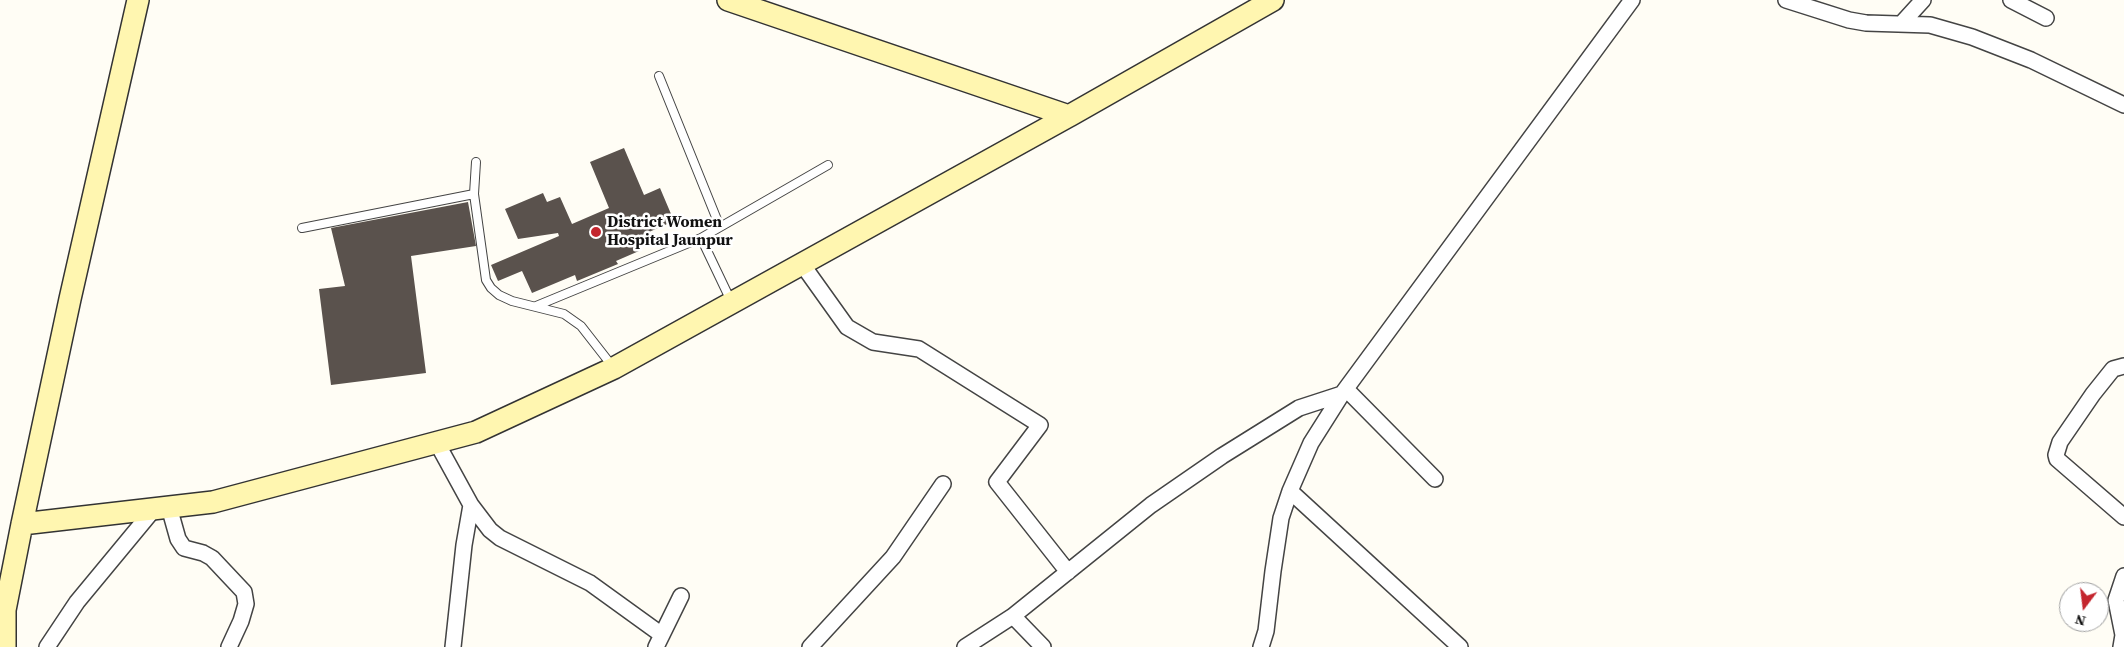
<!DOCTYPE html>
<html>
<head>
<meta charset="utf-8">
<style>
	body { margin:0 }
	#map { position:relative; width:2124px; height:647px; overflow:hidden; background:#fffdf5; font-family:"Source Serif 4",serif }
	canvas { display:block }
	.north { position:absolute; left:2059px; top:582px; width:50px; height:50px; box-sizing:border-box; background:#fff; border:1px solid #a0a0a0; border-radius:50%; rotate:195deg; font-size:14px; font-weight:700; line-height:20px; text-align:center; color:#111 }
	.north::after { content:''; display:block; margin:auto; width:18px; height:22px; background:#c4262e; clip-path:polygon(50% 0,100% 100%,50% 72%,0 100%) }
</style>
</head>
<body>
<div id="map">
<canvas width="2124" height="647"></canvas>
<div class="north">N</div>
</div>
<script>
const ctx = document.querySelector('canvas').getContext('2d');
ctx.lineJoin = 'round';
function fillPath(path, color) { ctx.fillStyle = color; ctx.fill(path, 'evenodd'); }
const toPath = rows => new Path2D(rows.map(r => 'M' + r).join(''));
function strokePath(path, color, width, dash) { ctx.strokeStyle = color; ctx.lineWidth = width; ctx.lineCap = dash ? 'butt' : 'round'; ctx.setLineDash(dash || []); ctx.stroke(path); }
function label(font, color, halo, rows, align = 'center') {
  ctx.font = font + ' "Source Serif 4",serif'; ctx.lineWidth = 5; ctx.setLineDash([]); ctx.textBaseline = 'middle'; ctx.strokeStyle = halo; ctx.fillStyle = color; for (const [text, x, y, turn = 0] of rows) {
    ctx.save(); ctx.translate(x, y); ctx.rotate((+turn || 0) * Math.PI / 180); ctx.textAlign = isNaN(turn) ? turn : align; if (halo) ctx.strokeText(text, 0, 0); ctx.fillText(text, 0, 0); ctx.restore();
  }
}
const building = toPath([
	[624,148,644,195,660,188,674,221,633,239,639,251,616,261,618,264,577,281,575,275,532,293,522,271,498,281,491,265,559,236,558,233,518,239,505,209,543,193,547,202,560,197,572,224,609,208,590,162],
	[468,202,476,246,411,256,426,373,331,385,319,289,345,286,331,228]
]);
const lane = toPath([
	[659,76,720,227],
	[476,162,474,194,486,280,491,288,499,295,512,301,564,314,581,326,613,367],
	[302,228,474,194],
	[701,238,731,301],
	[536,306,701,238,828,165]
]);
const street = toPath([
	[1786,0,1849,20,1866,23,1930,25,1972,37,2031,60,2124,105],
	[2011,0,2046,18],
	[1902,23,1923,0],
	[802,264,847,327,873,342,919,349,1040,425,997,482,1068,572],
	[2124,366,2113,369,2093,394,2060,442,2056,455,2057,459,2124,517],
	[1346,389,1435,479],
	[437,443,471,505,490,530,500,538,590,583,662,635],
	[1290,491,1460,647],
	[169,507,178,539,184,548,203,553,212,558,244,592,246,604,241,621,229,647],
	[1013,616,1043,647],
	[47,647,77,602,154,509],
	[453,647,464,545,471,505],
	[656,647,681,596],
	[810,647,893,557,943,484],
	[965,647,1013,616,1151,505,1222,456,1299,408,1342,394],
	[1261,647,1266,631,1273,571,1281,518,1290,491,1311,443,1342,394,1632,0],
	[2121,647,2123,635,2116,600,2124,576]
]);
const secondary = toPath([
	[728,0,1069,116,1273,0],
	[22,524,213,502,476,432,614,368,1069,116],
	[5,647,5,610,22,524,70,299,138,0]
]);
const markers = [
	[596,232,6,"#c4262e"]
];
const poiNames = [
	["District Women",607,223],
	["Hospital Jaunpur",607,241]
];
fillPath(building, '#5a524d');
strokePath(lane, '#444', 10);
strokePath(street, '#444', 18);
strokePath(secondary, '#333', 24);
strokePath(lane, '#fff', 8);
strokePath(street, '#fff', 15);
strokePath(secondary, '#fff6b0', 21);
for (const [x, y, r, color] of markers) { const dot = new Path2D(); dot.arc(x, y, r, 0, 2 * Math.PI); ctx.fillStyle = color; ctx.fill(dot); strokePath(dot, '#fff', 2); }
label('bold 16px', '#111', '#fff', poiNames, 'left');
</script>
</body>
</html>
